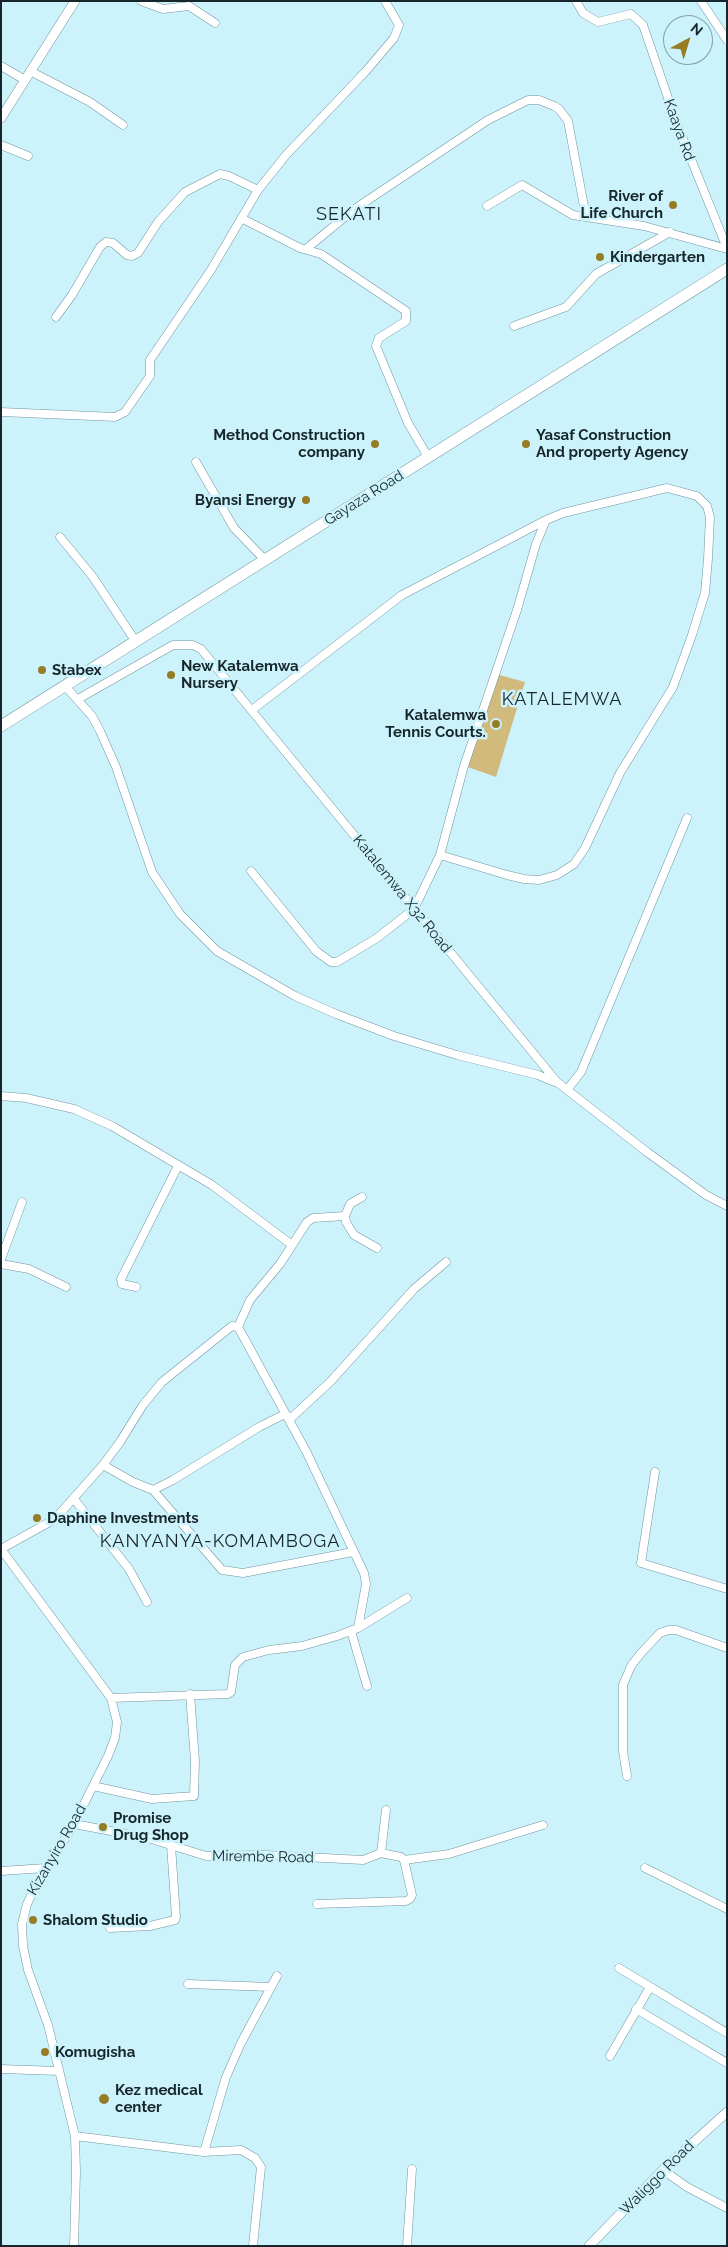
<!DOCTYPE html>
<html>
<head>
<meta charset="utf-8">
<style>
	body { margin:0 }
	#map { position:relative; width:728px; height:2247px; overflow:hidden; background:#ccf3fc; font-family:Raleway,sans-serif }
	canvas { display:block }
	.frame { position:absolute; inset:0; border:2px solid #17262a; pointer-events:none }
	.north { position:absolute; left:663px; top:15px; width:50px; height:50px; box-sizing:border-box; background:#ccf3fc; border:1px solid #84a1a8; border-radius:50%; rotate:39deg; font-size:14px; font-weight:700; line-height:20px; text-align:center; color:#17262a }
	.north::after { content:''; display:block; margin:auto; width:18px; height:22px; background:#967c24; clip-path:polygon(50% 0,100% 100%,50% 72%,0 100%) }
</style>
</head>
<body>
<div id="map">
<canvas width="728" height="2247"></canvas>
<div class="frame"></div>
<div class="north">N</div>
</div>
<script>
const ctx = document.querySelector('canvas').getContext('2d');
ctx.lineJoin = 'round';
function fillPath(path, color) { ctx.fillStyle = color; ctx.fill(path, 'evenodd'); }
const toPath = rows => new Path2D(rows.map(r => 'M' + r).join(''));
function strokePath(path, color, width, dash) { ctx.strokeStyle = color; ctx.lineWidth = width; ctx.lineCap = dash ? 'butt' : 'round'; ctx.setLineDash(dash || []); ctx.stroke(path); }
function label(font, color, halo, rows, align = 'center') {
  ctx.font = font + ' Raleway,sans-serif'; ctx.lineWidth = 5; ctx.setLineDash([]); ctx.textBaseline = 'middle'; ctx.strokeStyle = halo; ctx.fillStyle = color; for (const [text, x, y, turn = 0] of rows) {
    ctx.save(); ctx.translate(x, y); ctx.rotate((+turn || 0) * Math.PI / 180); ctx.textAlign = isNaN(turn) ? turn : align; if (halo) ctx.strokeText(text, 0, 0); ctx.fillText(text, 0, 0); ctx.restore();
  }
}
const green = toPath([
	[496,674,525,682,496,777,465,766]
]);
const minor = toPath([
	[141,1,163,9,189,6,215,23],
	[576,1,583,13,598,22,631,14,643,25,678,127,727,248],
	[701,1,727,40],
	[1,66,25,80],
	[30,71,90,102,123,125],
	[1,145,28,156],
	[487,206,522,185,573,215,644,226,727,249],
	[241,218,300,248,321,254,406,311,406,321,379,338,376,346,408,423,428,457],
	[306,249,356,208,488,120,528,100,539,100,554,106,559,109,568,121,586,217],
	[56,317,72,295,100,247,106,242,113,243,127,255,132,256,138,253,158,222,185,192,220,174,229,176,258,190],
	[514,326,566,307,596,274,670,232],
	[1,412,115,417,125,412,150,376,150,360,211,270,258,190,286,155,366,71,394,38,399,25,385,1],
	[196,462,234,528,265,560],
	[60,537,93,577,136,642],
	[65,686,92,716,100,731,116,767,152,872,180,914,217,951,295,996,336,1014,394,1036,457,1055,538,1075,555,1082],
	[78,699,173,645,193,645,201,649,557,1082,647,1152,706,1195,727,1206],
	[252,710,402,595,546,520],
	[251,871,316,951,331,962,337,962,377,938,414,909,440,855,464,766,517,610,536,544,546,520,563,513,667,488,697,496,707,506,710,517,708,559,705,593,692,635,673,687,620,773,585,848,574,864,557,875,539,880,524,879,507,875,440,855],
	[567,1090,581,1072,687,818],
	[1,1096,26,1098,74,1109,112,1126,212,1185,292,1245],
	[362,1197,350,1204,345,1216,346,1222,354,1235,377,1248],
	[1,1259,22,1202],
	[1,1264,29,1269,66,1287],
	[136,1287,122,1284,121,1279,178,1166],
	[238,1327,306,1451,364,1573,366,1584,358,1628],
	[238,1327,250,1300,280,1264,307,1222,313,1218,345,1216],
	[289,1420,331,1381,414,1289,446,1262],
	[103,1465,133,1482,153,1490,222,1570,243,1573,353,1552],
	[655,1472,641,1563,727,1589],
	[153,1490,173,1480,259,1427,285,1414],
	[74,1499,129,1569,147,1602],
	[1,1549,111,1698,117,1722,115,1738,108,1756,74,1824,36,1886,27,1904,22,1924,23,1946,28,1970,48,2025,75,2136,76,2172,74,2246],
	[1,1549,55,1519,103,1465,120,1442,143,1405,162,1382,232,1326,238,1327],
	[351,1631,367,1686],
	[111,1698,228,1694,231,1692,235,1665,243,1657,269,1650,302,1646,337,1636,358,1628,407,1598],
	[627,1776,623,1751,623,1685,631,1666,641,1653,660,1633,669,1630,676,1630,727,1648],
	[93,1786,152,1799,194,1796,195,1761,190,1694],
	[74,1824,148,1838,206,1856,265,1855,363,1860,381,1853,386,1810],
	[404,1860,449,1854,543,1825],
	[645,1868,727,1909],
	[1,1871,46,1868],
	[317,1904,406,1901,410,1899,412,1895,404,1860,401,1857,381,1853],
	[110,1928,150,1926,175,1920,176,1917,171,1845],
	[619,1968,727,2033],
	[188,1984,271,1987],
	[636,2009,727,2063],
	[610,2056,650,1987],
	[1,2069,59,2071],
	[75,2136,204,2152,226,2077,241,2043,277,1976],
	[204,2152,241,2150,255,2158,261,2167,253,2246],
	[663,2170,687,2187,727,2208],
	[407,2246,412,2169]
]);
const tertiary = toPath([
	[1,118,75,1],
	[589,2246,663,2170,727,2112]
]);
const primary = toPath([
	[1,726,727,269]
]);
const markers = [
	[673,205,5,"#967c24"],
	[600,257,5,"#967c24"],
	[375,444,5,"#967c24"],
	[526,444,5,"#967c24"],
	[306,500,5,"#967c24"],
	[42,670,5,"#967c24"],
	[171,675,5,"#967c24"],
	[496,724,5,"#967c24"],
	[37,1518,5,"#967c24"],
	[103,1827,5,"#967c24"],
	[33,1920,5,"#967c24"],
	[45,2052,5,"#967c24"],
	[104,2099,6,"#967c24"]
];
const streetNames = [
	["Kaaya Rd",679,130,70],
	["Gayaza Road",364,498,-32],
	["Katalemwa X32 Road",402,894,51],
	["Kizanyiro Road",57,1850,-60],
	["Mirembe Road",263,1857,1],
	["Waliggo Road",657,2178,-45]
];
const poiNames = [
	["River of",663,196,"right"],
	["Life Church",663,213,"right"],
	["Kindergarten",610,257],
	["Method Construction",365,435,"right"],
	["company",365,452,"right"],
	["Yasaf Construction",536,435],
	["And property Agency",536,452],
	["Byansi Energy",296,500,"right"],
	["New Katalemwa",181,666],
	["Nursery",181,683],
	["Stabex",52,670],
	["Katalemwa",486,715,"right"],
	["Tennis Courts.",486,732,"right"],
	["Daphine Investments",47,1518],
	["Promise",113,1818],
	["Drug Shop",113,1835],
	["Shalom Studio",43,1920],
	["Komugisha",55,2052],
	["Kez medical",115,2090],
	["center",115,2107]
];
const quarterNames = [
	["SEKATI",349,215],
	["KATALEMWA",562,700],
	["KANYANYA-KOMAMBOGA",220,1542]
];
fillPath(green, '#d0bb7c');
strokePath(minor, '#71959d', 9);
strokePath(tertiary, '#71959d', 10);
strokePath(primary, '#71959d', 12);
strokePath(minor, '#fff', 8);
strokePath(tertiary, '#fff', 9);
strokePath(primary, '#fff', 11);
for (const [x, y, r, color] of markers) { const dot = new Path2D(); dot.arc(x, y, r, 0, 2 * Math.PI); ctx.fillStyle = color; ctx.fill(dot); strokePath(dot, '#ccf3fc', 2); }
label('15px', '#17262a', '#ccf3fc', streetNames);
label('bold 15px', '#17262a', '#ccf3fc', poiNames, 'left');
ctx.letterSpacing = '1px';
label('18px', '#17262a', '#ccf3fc', quarterNames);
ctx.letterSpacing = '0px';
</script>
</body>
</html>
